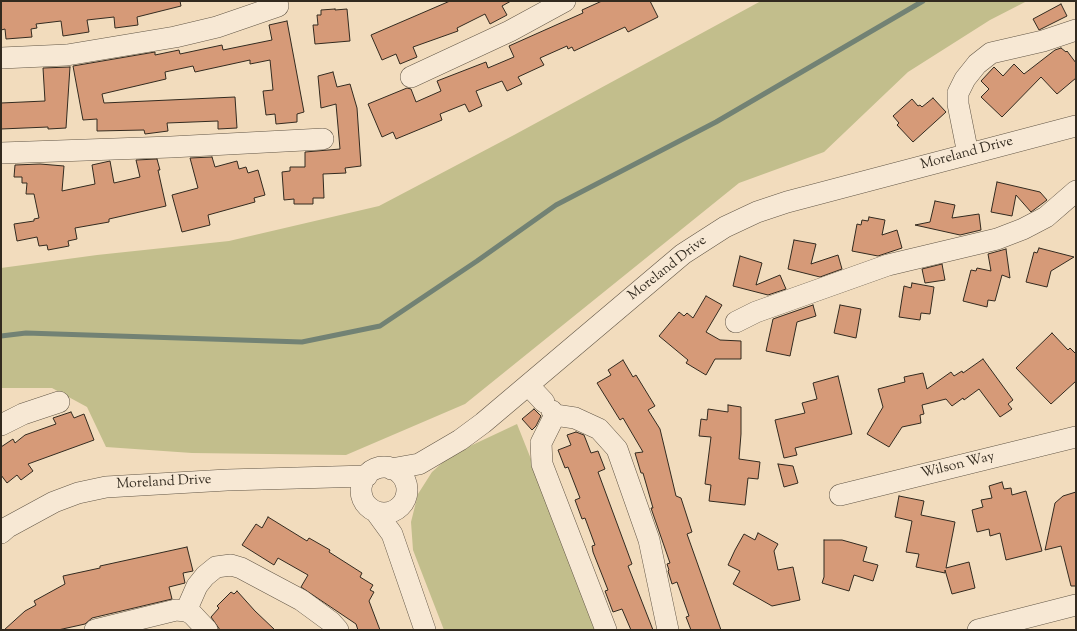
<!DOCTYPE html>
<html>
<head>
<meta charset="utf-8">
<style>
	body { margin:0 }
	#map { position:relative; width:1077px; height:631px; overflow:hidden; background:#f2dcbd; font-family:"Sorts Mill Goudy",serif }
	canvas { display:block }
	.frame { position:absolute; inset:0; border:2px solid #322a1f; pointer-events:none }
</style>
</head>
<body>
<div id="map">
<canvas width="1077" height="631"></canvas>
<div class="frame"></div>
</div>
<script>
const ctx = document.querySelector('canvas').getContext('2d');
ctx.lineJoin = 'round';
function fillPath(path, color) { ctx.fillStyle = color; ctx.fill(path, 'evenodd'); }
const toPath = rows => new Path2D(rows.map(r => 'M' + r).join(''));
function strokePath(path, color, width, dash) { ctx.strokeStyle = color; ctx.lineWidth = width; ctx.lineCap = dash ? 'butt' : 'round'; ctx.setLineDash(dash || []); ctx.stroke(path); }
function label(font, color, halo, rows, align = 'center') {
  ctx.font = font + ' "Sorts Mill Goudy",serif'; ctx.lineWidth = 3; ctx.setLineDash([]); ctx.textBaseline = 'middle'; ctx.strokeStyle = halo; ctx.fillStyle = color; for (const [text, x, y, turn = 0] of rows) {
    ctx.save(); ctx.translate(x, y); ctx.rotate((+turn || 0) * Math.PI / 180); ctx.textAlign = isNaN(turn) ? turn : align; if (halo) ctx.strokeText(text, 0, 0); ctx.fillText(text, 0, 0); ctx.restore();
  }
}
const green = toPath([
	[761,1,1027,1,990,20,908,72,824,152,739,183,465,404,346,455,192,453,106,447,87,407,52,388,1,388,1,268,97,255,229,241,379,206,514,135],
	[517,424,599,630,444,630,413,550,411,522,418,494,432,472,451,455]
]);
const stream = toPath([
	[1,336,26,333,302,342,380,326,477,261,556,205,716,122,923,1]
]);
const building = toPath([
	[1,1,180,1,181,6,137,17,138,25,115,28,114,17,87,20,89,32,63,36,61,21,36,24,37,28,31,29,32,37,6,39,5,29,1,30,1,1],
	[450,1,511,1,502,6,507,15,490,24,485,14,457,28,458,31,413,47,417,57,400,64,396,54,382,60,371,35,450,1],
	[602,1,650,1,658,17,628,32,625,27,574,51,572,47,568,49,567,46,540,58,544,65,518,77,522,84,507,91,502,81,476,91,482,106,469,112,465,104,440,114,442,120,396,139,393,132,382,137,368,104,407,88,411,89,416,102,441,91,437,81,486,62,488,68,514,57,509,46,583,13,582,10,602,1],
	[1061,4,1067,16,1039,30,1033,19,1061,4],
	[335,9,335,10,347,9,350,41,315,44,313,25,318,25,317,15,321,15,321,10,335,9],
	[287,21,304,112,297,114,297,122,276,124,275,114,266,115,263,91,273,90,270,60,250,64,250,60,195,72,193,66,165,72,166,79,102,94,104,103,235,97,237,128,218,129,218,121,167,123,168,131,145,134,144,130,97,131,97,119,83,120,73,66,155,52,155,55,179,50,180,54,222,45,223,50,272,40,269,25,287,21],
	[1061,48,1066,52,1067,51,1076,63,1076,78,1057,94,1041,77,1002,117,981,97,989,89,981,81,994,67,1003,76,1014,64,1024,74,1055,50,1061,48],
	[70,67,66,128,48,129,48,127,1,129,1,103,45,101,43,68,70,67],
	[333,72,337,87,350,84,357,108,361,166,345,168,346,173,323,174,324,198,313,198,313,204,294,204,294,199,284,200,282,172,290,171,290,167,305,167,305,152,340,149,336,104,321,108,318,76,333,72],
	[933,98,946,112,913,142,897,125,899,123,893,116,912,99,918,106,920,105,922,107,933,98],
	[212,157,215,167,237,161,239,169,246,167,248,173,258,170,265,195,254,198,255,202,208,215,210,225,182,232,172,195,198,188,190,158,212,157],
	[157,159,160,170,158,170,166,206,109,219,109,222,75,228,77,239,68,241,69,246,48,250,47,245,39,246,37,237,17,241,14,224,34,221,34,219,39,218,34,194,26,194,27,183,22,183,22,177,14,177,15,165,40,164,64,166,62,191,95,184,92,165,110,161,114,183,140,177,136,160,157,159],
	[997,182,1040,192,1047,200,1031,212,1016,195,1012,216,991,212,997,182],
	[935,201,955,205,952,218,979,214,981,230,960,235,915,225,930,222,935,201],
	[869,217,885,220,882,235,897,230,902,248,878,256,852,251,857,224,861,225,862,220,868,221,869,217],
	[794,240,816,244,811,264,838,255,842,269,820,277,788,269,794,240],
	[1039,248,1074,257,1051,271,1047,287,1026,282,1034,252,1037,253,1039,248],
	[1006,249,1010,278,1002,275,995,301,988,300,987,307,963,301,971,270,976,271,977,268,991,271,988,254,1006,249],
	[740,256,762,263,756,285,780,275,786,289,768,295,733,286,740,256],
	[942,264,945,280,925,283,922,269,942,264],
	[912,283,934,287,930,314,921,313,920,320,899,317,904,286,911,288,912,283],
	[706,296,722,305,706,332,720,340,741,341,741,359,715,359,706,375,686,363,688,360,659,336,679,312,684,316,687,313,693,318,706,296],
	[813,305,816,316,797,322,790,356,766,351,773,319,813,305],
	[840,305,861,309,856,338,834,333,840,305],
	[1052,333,1068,350,1070,348,1076,354,1076,381,1051,404,1016,368,1052,333],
	[983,359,1013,400,1008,404,1012,409,1000,417,979,389,964,400,963,398,952,406,946,399,922,405,924,414,920,415,921,423,902,427,889,447,867,434,883,407,878,389,905,382,904,377,923,373,927,389,951,372,954,376,962,371,963,373,983,359],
	[623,360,633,377,636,375,655,406,648,410,660,429,676,496,681,498,692,532,687,534,721,630,691,630,686,617,689,616,677,582,672,584,668,571,669,570,667,564,670,563,651,508,653,508,643,473,641,473,635,453,643,452,623,418,620,420,597,383,611,375,608,370,623,360],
	[838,376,852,434,795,448,797,455,784,458,775,420,805,413,802,403,817,399,813,383,838,376],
	[728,405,741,407,741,434,739,459,760,462,758,479,748,478,745,505,709,501,711,485,705,484,711,437,699,436,701,419,707,420,708,409,728,412,728,405],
	[534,409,541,416,536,426,532,430,522,419,534,409],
	[71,412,74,418,84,414,94,440,28,464,33,471,21,480,17,475,7,483,1,475,1,447,13,439,15,443,25,435,56,424,53,418,71,412],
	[576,432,584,435,591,453,598,451,605,469,598,472,632,564,628,566,653,630,631,630,622,609,613,612,605,591,608,590,593,552,592,546,595,545,585,518,582,519,575,500,580,498,568,467,565,468,558,450,571,445,567,435,576,432],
	[778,464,793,466,798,483,784,487,778,464],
	[1002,482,1004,489,1011,488,1012,495,1026,491,1042,551,1006,560,1000,533,990,536,989,529,977,532,972,510,983,507,981,500,992,498,989,486,1002,482],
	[1076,492,1076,586,1071,586,1061,546,1045,550,1055,503,1063,496,1076,492],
	[899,496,924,501,921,515,955,522,946,568,969,562,975,588,952,594,945,570,945,573,916,567,919,554,906,552,912,521,895,517,899,496],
	[268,517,307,541,309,538,330,550,329,552,362,573,360,577,373,585,370,590,374,592,369,601,380,630,358,630,356,624,301,587,308,575,278,558,274,565,242,545,256,524,262,528,268,517],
	[758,533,778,544,774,551,778,570,793,567,800,600,772,606,733,584,740,571,728,565,735,550,744,534,755,540,758,533],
	[824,540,842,540,867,547,863,561,878,565,873,581,854,575,849,591,822,583,824,577,824,540],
	[187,547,193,571,183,573,185,583,169,587,172,599,92,618,85,624,58,630,4,630,25,611,36,605,34,601,65,584,63,576,100,568,100,566,187,547],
	[237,591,255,611,275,630,220,630,211,617,219,608,217,606,231,592,234,594,237,591]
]);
const minor = toPath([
	[1,58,67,55,175,37,217,27,278,6],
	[411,77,510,31,565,1],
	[1,153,171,147,323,139],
	[968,154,958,104,958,93,965,79,977,64,991,53,1043,41,1076,30],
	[736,322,756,312,888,265,997,239,1023,229,1046,217,1076,191],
	[528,385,544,402],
	[552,411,555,415,575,418,599,429,617,449,649,540,668,630],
	[555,415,541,443,542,464,606,630],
	[1,425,23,414,59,402],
	'361 490a23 23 0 1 1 46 0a23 23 0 1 1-46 0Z',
	[391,469,419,464,460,440,483,423,683,254,725,227,757,212,787,202,1076,126],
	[840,495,1076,437],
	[376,512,392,534,425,630],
	[1,533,8,527,54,502,78,493,106,487,227,480,367,476],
	[186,611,197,586,205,576,216,567,231,565,241,568,301,600,331,622,338,630],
	[95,630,176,610,186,611,192,614,207,630],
	[978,630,1076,605]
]);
const streetNames = [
	["Moreland Drive",967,154,-15],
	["Moreland Drive",668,269,-38],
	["Wilson Way",958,466,-14],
	["Moreland Drive",164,483,-3]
];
fillPath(green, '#c2be8c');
strokePath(stream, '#728274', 5);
fillPath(building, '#d69a78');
strokePath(building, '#322a1f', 1);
strokePath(minor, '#625646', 22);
strokePath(minor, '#f7e8d4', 21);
label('14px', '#322a1f', '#f7e8d4', streetNames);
</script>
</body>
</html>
